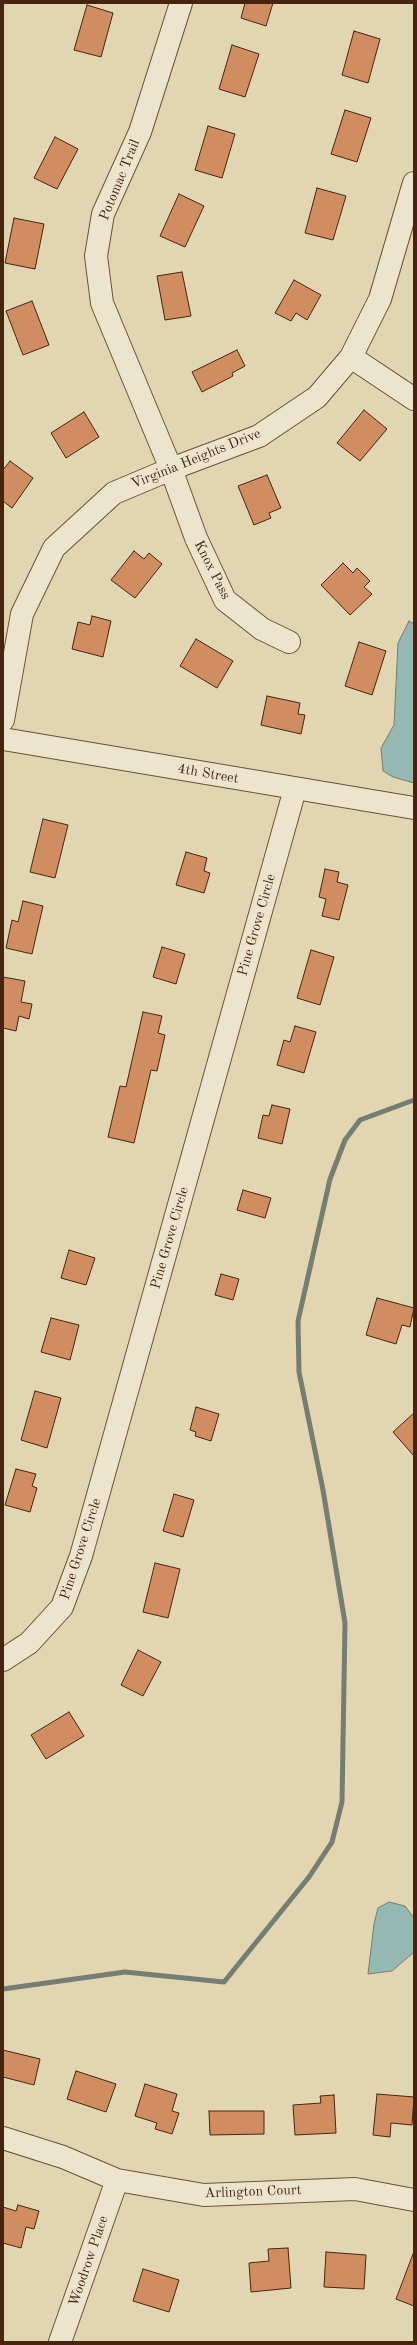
<!DOCTYPE html>
<html>
<head>
<meta charset="utf-8">
<style>
	body { margin:0 }
	#map { position:relative; width:417px; height:2345px; overflow:hidden; background:#e2d6b2; font-family:"Old Standard TT",serif }
	canvas { display:block }
	.frame { position:absolute; inset:0; border:4px solid #462410; pointer-events:none }
</style>
</head>
<body>
<div id="map">
<canvas width="417" height="2345"></canvas>
<div class="frame"></div>
</div>
<script>
const ctx = document.querySelector('canvas').getContext('2d');
ctx.lineJoin = 'round';
function fillPath(path, color) { ctx.fillStyle = color; ctx.fill(path, 'evenodd'); }
const toPath = rows => new Path2D(rows.map(r => 'M' + r).join(''));
function strokePath(path, color, width, dash) { ctx.strokeStyle = color; ctx.lineWidth = width; ctx.lineCap = dash ? 'butt' : 'round'; ctx.setLineDash(dash || []); ctx.stroke(path); }
function label(font, color, halo, rows, align = 'center') {
  ctx.font = font + ' "Old Standard TT",serif'; ctx.lineWidth = 4; ctx.setLineDash([]); ctx.textBaseline = 'middle'; ctx.strokeStyle = halo; ctx.fillStyle = color; for (const [text, x, y, turn = 0] of rows) {
    ctx.save(); ctx.translate(x, y); ctx.rotate((+turn || 0) * Math.PI / 180); ctx.textAlign = isNaN(turn) ? turn : align; if (halo) ctx.strokeText(text, 0, 0); ctx.fillText(text, 0, 0); ctx.restore();
  }
}
const water = toPath([
	[409,621,414,624,414,783,393,777,383,771,381,748,394,725,398,643,409,621],
	[389,1902,405,1906,414,1918,414,1952,392,1971,368,1974,374,1924,378,1908,389,1902]
]);
const stream = toPath([
	[3,1989,125,1972,224,1982,309,1877,332,1842,342,1802,345,1623,323,1490,299,1372,298,1321,330,1179,345,1140,360,1120,414,1100]
]);
const building = toPath([
	[245,3,273,3,266,26,241,18,245,3],
	[87,5,113,13,101,57,74,50,87,5],
	[354,31,380,39,368,83,342,75,354,31],
	[232,45,259,54,245,97,219,89,232,45],
	[345,110,371,118,357,162,331,154,345,110],
	[208,126,235,134,222,178,195,170,208,126],
	[55,137,78,149,57,189,34,178,55,137],
	[317,188,346,196,333,240,305,233,317,188],
	[179,194,204,206,185,247,160,236,179,194],
	[14,218,44,224,35,269,5,263,14,218],
	[182,272,191,316,165,320,157,276,182,272],
	[294,280,321,295,307,320,296,313,291,321,275,313,294,280],
	[32,301,49,345,23,355,6,311,32,301],
	[237,350,245,366,232,373,233,376,202,392,192,372,237,350],
	[364,410,387,429,360,461,337,443,364,410],
	[84,412,99,437,66,458,51,433,84,412],
	[10,461,33,478,12,508,3,501,3,470,10,461],
	[267,475,281,508,269,513,271,518,254,525,238,486,267,475],
	[134,551,144,559,149,553,162,564,135,598,111,580,134,551],
	[343,563,353,573,357,568,370,581,364,587,372,594,350,615,321,585,343,563],
	[92,616,111,621,103,657,72,649,78,622,90,625,92,616],
	[196,639,233,661,217,688,180,666,196,639],
	[359,642,386,651,372,695,345,686,359,642],
	[267,696,300,703,298,714,305,715,301,734,261,725,267,696],
	[43,819,68,825,55,878,30,872,43,819],
	[186,852,207,858,204,871,210,873,204,893,176,885,186,852],
	[325,869,339,872,337,882,348,885,339,920,322,916,326,899,319,897,325,869],
	[23,901,43,906,32,954,6,948,12,920,18,922,23,901],
	[162,947,185,954,176,984,153,977,162,947],
	[311,950,334,957,320,1005,297,998,311,950],
	[3,977,25,981,21,1002,32,1004,29,1019,19,1016,16,1031,3,1028,3,977],
	[143,1012,162,1016,158,1033,165,1035,157,1071,151,1070,134,1143,108,1137,120,1086,126,1087,143,1012],
	[295,1026,316,1032,304,1073,277,1065,284,1040,290,1042,295,1026],
	[272,1105,290,1109,282,1144,258,1138,263,1115,269,1116,272,1105],
	[243,1190,271,1198,265,1218,237,1210,243,1190],
	[69,1250,95,1258,86,1285,61,1278,69,1250],
	[221,1274,239,1279,233,1300,215,1295,221,1274],
	[377,1298,414,1308,410,1327,402,1325,396,1344,366,1335,377,1298],
	[51,1318,79,1325,70,1360,41,1352,51,1318],
	[35,1391,61,1398,47,1448,21,1440,35,1391],
	[196,1407,219,1414,211,1441,195,1436,196,1432,190,1430,196,1407],
	[414,1413,414,1456,393,1432,414,1413],
	[16,1469,36,1474,32,1486,37,1488,30,1512,5,1505,16,1469],
	[174,1494,194,1500,183,1537,163,1531,174,1494],
	[155,1563,180,1569,168,1618,143,1612,155,1563],
	[138,1650,161,1662,143,1696,121,1685,138,1650],
	[69,1712,84,1736,46,1759,31,1735,69,1712],
	[3,2050,40,2059,34,2085,3,2077,3,2050],
	[76,2071,116,2084,106,2112,67,2099,76,2071],
	[145,2084,177,2094,172,2111,179,2113,172,2134,155,2129,157,2123,135,2116,145,2084],
	[377,2094,414,2097,412,2125,391,2123,390,2137,373,2135,377,2094],
	[334,2095,336,2133,295,2135,293,2105,321,2103,320,2096,334,2095],
	[209,2111,264,2111,264,2134,210,2135,209,2111],
	[18,2205,39,2211,34,2229,26,2227,21,2248,3,2243,3,2207,16,2211,18,2205],
	[288,2248,291,2288,251,2292,249,2263,269,2261,268,2249,288,2248],
	[326,2252,366,2255,364,2289,324,2287,326,2252],
	[413,2254,414,2255,414,2306,396,2299,413,2254],
	[143,2269,179,2280,169,2312,133,2301,143,2269]
]);
const minor = toPath([
	[181,3,140,132,103,214,96,256,102,303,171,469,196,538,225,600,262,629,289,642],
	[351,357,414,399],
	[3,720,22,614,54,548,114,493,171,469,259,436,317,397,351,357,380,299,414,183],
	[3,739,414,808],
	[3,1660,29,1643,62,1607,81,1556,295,789],
	[3,2138,63,2157,117,2180,204,2195,355,2189,414,2200],
	[60,2342,117,2180]
]);
const streetNames = [
	["Potomac Trail",120,180,-68],
	["Virginia Heights Drive",196,459,-22],
	["Knox Pass",212,570,63],
	["4th Street",208,774,10],
	["Pine Grove Circle",257,925,-74],
	["Pine Grove Circle",170,1238,-74],
	["Pine Grove Circle",81,1549,-72],
	["Arlington Court",253,2192,-2],
	["Woodrow Place",89,2261,-71]
];
fillPath(water, '#96b8b3');
strokePath(water, '#767d72', 1);
strokePath(stream, '#767d72', 5);
fillPath(building, '#d18d62');
strokePath(building, '#462410', 1);
strokePath(minor, '#6d5038', 24);
strokePath(minor, '#ece4cd', 22);
label('14px', '#462410', '#ece4cd', streetNames);
</script>
</body>
</html>
